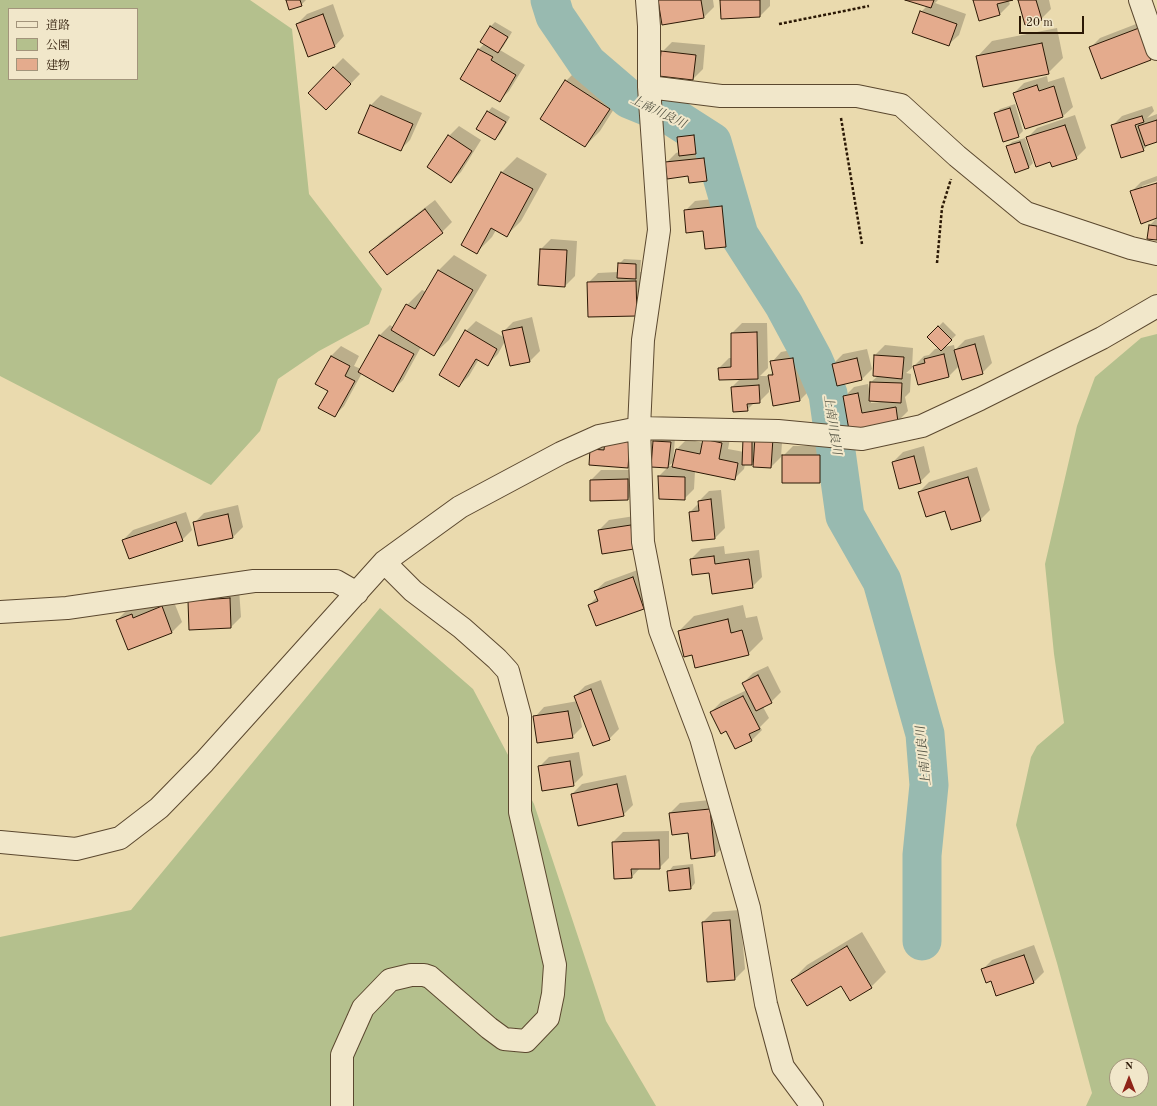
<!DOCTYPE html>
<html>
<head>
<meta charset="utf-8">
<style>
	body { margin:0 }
	#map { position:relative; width:1157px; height:1106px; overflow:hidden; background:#eadaae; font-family:"Old Standard TT","Noto Serif JP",serif }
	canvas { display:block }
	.legend { position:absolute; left:8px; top:8px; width:130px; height:72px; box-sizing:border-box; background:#f1e7ca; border:1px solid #a2947b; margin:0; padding:5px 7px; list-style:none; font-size:12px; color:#2b1805 }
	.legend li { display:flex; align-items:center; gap:8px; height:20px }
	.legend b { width:20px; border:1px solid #a2947b }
	.north { position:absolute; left:1109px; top:1058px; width:40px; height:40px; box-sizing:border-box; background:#f1e7ca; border:1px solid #a2947b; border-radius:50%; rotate:0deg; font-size:11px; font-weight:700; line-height:16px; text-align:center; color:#2b1805 }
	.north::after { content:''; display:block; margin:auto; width:14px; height:18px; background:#8f2418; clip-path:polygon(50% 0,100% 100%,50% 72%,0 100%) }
	.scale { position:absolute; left:1019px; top:16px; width:65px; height:18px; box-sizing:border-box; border:2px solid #2b1805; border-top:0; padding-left:5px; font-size:12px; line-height:14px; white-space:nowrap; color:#2b1805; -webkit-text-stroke:3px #f1e7ca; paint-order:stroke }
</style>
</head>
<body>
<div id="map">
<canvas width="1157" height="1106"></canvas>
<ul class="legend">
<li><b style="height:5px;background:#f1e7ca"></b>道路</li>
<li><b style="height:11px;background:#b4c08d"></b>公園</li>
<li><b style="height:11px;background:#e4ab8d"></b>建物</li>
</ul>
<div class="north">N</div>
<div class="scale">20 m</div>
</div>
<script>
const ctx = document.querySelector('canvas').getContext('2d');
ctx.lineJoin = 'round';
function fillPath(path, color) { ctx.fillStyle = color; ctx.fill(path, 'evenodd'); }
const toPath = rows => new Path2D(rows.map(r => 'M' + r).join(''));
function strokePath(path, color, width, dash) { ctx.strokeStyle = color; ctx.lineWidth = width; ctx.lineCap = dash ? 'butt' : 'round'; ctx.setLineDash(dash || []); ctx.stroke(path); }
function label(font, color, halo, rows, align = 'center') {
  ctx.font = font + ' "Old Standard TT","Noto Serif JP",serif'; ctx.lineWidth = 4; ctx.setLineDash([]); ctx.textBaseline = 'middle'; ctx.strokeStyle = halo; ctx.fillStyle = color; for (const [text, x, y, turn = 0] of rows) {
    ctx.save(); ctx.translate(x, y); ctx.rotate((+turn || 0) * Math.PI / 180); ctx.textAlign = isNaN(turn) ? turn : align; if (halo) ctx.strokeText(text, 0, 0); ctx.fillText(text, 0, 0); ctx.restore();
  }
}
const green = toPath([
	[0,0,250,0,292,29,309,194,382,289,369,324,319,351,278,379,260,431,211,485,0,376],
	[9,9,137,9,137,79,9,79],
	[1157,334,1157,1106,1086,1106,1092,1093,1057,963,1016,825,1031,757,1037,746,1064,723,1054,654,1045,564,1077,426,1095,377,1141,338],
	[1117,1066,1141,1066,1141,1090,1117,1090],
	[380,608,473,689,534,804,606,1021,656,1106,0,1106,0,937,131,910]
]);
const shadow = toPath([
	[287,0,306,0,301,5],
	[659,0,713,0,714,7,704,17,663,24],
	[721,0,770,0,770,6,760,16],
	[909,0,938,0,935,3,966,14,959,35,949,44,921,12,927,6],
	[974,0,1009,0,1008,0,1010,4,1000,14],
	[1019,0,1049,0,1051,9,1041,19],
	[333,4,344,36,335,46,297,24,307,14],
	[1149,19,1157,53,1151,59,1101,78,1090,48,1100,38],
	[495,22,512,32,503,47,500,50,525,65,509,91,499,101,462,78,479,49,484,44,490,27],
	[1057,28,1063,58,1048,73,978,56,992,41],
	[672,42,705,45,703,69,693,79,662,52],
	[343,58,360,74,336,99,333,68],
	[581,66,624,93,600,131,585,146,566,81],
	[1047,76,1048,82,1064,77,1073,107,1063,116,1014,93,1024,83],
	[381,95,422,113,410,140,400,150,359,132,371,105],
	[1015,104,1023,131,1018,136,996,113,1000,109],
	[1152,106,1154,111,1147,118,1157,114,1157,141,1150,143,1143,150,1112,126,1122,116],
	[492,107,510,117,500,134,495,139,488,112],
	[1075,115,1086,148,1076,158,1051,161,1027,138,1037,128],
	[459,126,481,140,461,172,451,182,429,167,449,136],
	[699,131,701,150,713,148,716,170,706,180,689,175,666,163,676,153,679,152,678,137,683,133],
	[1025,138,1033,163,1028,168,1007,147,1012,142],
	[517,157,547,174,521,221,506,236,496,230,492,237,477,252,462,244,502,172],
	[1157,176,1157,181,1142,186,1142,188,1157,184,1157,217,1131,192,1141,182],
	[731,197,736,236,726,246,703,230,685,211,695,201],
	[435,200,452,222,442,232,371,252,380,242],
	[1157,218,1157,239,1148,238,1150,225],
	[551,239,577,241,575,276,565,286,541,249],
	[454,255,487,275,449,340,434,354,421,347,403,380,393,390,362,373,344,406,334,416,329,390,331,356,341,346,359,356,354,366,361,369,380,335,390,325,394,328,407,305,422,290,426,292,439,270],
	[624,259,641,260,640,272,646,272,636,315,588,283,598,273,618,272,619,264],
	[532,317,540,351,530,361,505,341,498,354,488,364,479,359,469,376,459,386,466,331,476,321,505,338,503,332,513,322],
	[943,322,956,335,944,347,954,345,955,350,965,340,984,335,992,363,982,373,959,366,949,376,914,366,924,356,929,355,935,349,939,348,928,337],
	[742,323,767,323,768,368,760,376,769,376,773,372,772,362,781,352,802,348,810,390,800,400,770,382,769,382,769,392,759,402,755,402,747,410,734,411,732,387,740,379,719,368,729,358,732,358,732,333],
	[885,345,913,348,912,368,906,373,911,374,910,392,905,397,908,411,898,421,850,429,844,397,854,387,868,384,870,394,871,382,878,376,875,355],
	[871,400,881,402,871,403],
	[867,349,872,369,862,379,833,364,843,354],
	[783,428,781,457,771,467,754,461,751,464,745,464,744,469,734,479,695,471,694,489,684,499,660,498,659,476,668,467,654,441,659,437,675,438,673,462,669,466,673,466,677,449,687,439,703,443,731,433,728,449,744,452,744,439],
	[601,439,637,457,628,467,591,449],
	[793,446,830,446,830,472,820,482,783,456],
	[924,446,930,472,920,482,893,462,903,452],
	[977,467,990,510,980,520,946,510,919,492,929,482],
	[601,470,637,470,638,489,628,499,591,480],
	[721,490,725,528,715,538,693,540,690,512,699,503,699,501,709,491],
	[238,505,243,527,233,537,194,523,204,513],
	[186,512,192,530,182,540,123,540,133,530],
	[641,515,644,538,599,530,609,520],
	[724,546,725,554,759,550,762,577,752,587,710,572,691,559,701,549],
	[643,568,654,599,644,608,589,605,597,597,595,591,605,582],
	[239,589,241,617,231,627,190,629,199,591],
	[172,597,182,622,172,632,129,649,117,620,127,610,142,604,143,608],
	[743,605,746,618,757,616,763,639,748,654,693,654,679,631,694,616],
	[768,666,781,692,771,702,763,707,769,718,760,727,762,730,752,740,736,748,726,730,711,712,721,702,747,690,743,683,753,673],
	[601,680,619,729,609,739,579,709,582,727,572,737,535,717,544,707,578,701,575,696,585,686],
	[579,752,583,775,573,785,539,767,549,757],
	[626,775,633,805,623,815,572,794,582,784],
	[720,799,725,845,715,855,688,832,670,813,680,803],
	[669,831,669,858,659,868,640,868,631,878,613,842,623,832],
	[693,864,695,883,691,888,669,871,673,866],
	[740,910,745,969,735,979,703,922,713,912],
	[862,932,886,972,871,987,850,1000,841,985,792,980,807,965],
	[1034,945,1044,972,1034,982,992,980,982,970,992,960]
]);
const river = toPath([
	[550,0,555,16,587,63,629,99,673,117,712,142,739,235,784,305,813,359,828,394,845,516,882,581,925,734,929,785,922,855,922,941]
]);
const building = toPath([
	[286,0,300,0,302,6,289,10,286,0],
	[658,0,701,0,704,18,662,25,658,0],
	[720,0,760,0,760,17,721,19,720,0],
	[905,0,934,0,931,8,905,0],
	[973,0,1013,0,997,4,1000,15,979,21,973,0],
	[1018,0,1036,0,1042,20,1025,25,1018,0],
	[920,11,957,24,949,46,912,33,920,11],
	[323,14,335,47,308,57,296,24,323,14],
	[490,26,508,37,498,53,480,42,490,26],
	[1139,28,1151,60,1101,79,1089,47,1139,28],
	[1042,43,1049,74,983,87,976,56,1042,43],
	[478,49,493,57,491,60,516,75,500,102,460,79,478,49],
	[661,51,696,55,693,80,659,76,661,51],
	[333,67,351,84,326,110,308,93,333,67],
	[565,80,610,109,585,147,540,119,565,80],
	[1037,85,1039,91,1054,86,1063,117,1025,129,1013,93,1037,85],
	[370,105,413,124,401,151,358,133,370,105],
	[1010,108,1019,137,1003,142,994,113,1010,108],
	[487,111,506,122,495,140,476,129,487,111],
	[1142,116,1144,122,1135,125,1144,151,1121,158,1111,125,1142,116],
	[1157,120,1157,142,1145,146,1138,126,1157,120],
	[1065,125,1077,159,1052,167,1050,162,1036,167,1026,137,1065,125],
	[448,135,472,151,451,183,427,167,448,135],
	[694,135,696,154,679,156,677,137,694,135],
	[1020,142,1029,168,1015,173,1006,146,1020,142],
	[704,158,707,181,689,183,688,176,667,179,665,162,704,158],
	[501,172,533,189,507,237,491,228,477,254,461,245,501,172],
	[1157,183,1157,218,1141,224,1130,191,1157,183],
	[722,206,726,247,705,249,703,231,686,233,684,210,722,206],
	[425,209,443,233,387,275,369,252,425,209],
	[1149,225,1157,226,1157,240,1147,239,1149,225],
	[540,249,567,250,565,287,538,285,540,249],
	[618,263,636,264,636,279,617,278,618,263],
	[438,270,473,290,434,356,391,330,406,304,415,309,438,270],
	[636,281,637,316,588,317,587,282,636,281],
	[938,326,952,340,941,351,927,337,938,326],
	[522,327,530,362,510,366,502,331,522,327],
	[465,330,497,349,488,366,476,359,459,387,439,375,465,330],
	[757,332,758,379,719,380,718,368,731,367,731,333,757,332],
	[379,335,414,354,393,392,358,372,379,335],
	[975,344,983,374,962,380,954,350,975,344],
	[944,354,949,377,918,385,913,366,925,363,924,359,944,354],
	[874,355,904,357,902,379,873,376,874,355],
	[331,356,350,366,345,376,355,381,335,417,318,408,328,391,315,384,331,356],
	[793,358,800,401,773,406,768,375,773,375,770,361,793,358],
	[857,358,862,380,837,386,832,364,857,358],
	[870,382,902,383,901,403,869,401,870,382],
	[759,385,760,403,747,404,748,411,733,412,731,387,759,385],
	[858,393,862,413,896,407,898,422,849,430,843,396,858,393],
	[755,437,773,438,771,468,753,467,755,437],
	[703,439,722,443,719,459,738,463,735,480,672,467,676,449,700,454,703,439],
	[743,439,752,439,752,465,742,465,743,439],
	[605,440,630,441,628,468,589,465,590,449,604,450,605,440],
	[653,441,671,442,668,468,651,467,653,441],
	[782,455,820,455,820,483,782,483,782,455],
	[914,456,921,483,899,489,892,462,914,456],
	[658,476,685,477,685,500,659,499,658,476],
	[968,477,981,521,951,530,945,511,926,517,918,492,968,477],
	[628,479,628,500,590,501,590,480,628,479],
	[711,499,715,539,692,541,689,512,699,511,698,501,711,499],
	[228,514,233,538,198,546,193,522,228,514],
	[176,522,183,541,129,559,122,540,176,522],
	[631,525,634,549,602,554,598,530,631,525],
	[714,556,715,564,749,559,753,588,712,594,709,573,692,575,690,559,714,556],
	[633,577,644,609,596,626,588,605,598,601,594,591,633,577],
	[230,598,231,628,189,630,188,601,230,598],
	[162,606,172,633,128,650,116,620,132,614,133,618,162,606],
	[728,619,731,633,742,630,749,655,695,668,692,655,684,657,678,631,728,619],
	[758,675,772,703,756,711,742,683,758,675],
	[591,689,610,740,593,746,574,696,591,689],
	[743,696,760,729,749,734,752,741,735,749,726,731,721,734,710,712,743,696],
	[568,711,573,738,537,743,533,716,568,711],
	[570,761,574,786,542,791,538,766,570,761],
	[617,784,624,816,578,826,571,794,617,784],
	[710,809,715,856,691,859,688,833,672,835,669,813,710,809],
	[659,840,660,869,631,869,632,878,614,879,612,842,659,840],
	[689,868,691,889,669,891,667,871,689,868],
	[730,920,735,980,707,982,702,922,730,920],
	[847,946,872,988,850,1001,841,986,807,1006,791,980,847,946],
	[1024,955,1034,983,996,996,991,981,986,983,981,969,1024,955]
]);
const path = toPath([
	[779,24,869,6],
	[841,118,862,244],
	[937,263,942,208,951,179]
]);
const minor = toPath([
	[647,0,649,26,649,87,659,230,643,340,639,428,643,542,660,630,701,738,749,908,766,1004,783,1067,812,1106],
	[1140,0,1157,49],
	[649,87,721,96,857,96,901,105,957,156,1026,213,1131,248,1157,254],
	[0,612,67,608,254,581,336,581,357,593],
	[0,842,76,849,120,838,159,808,204,762,384,562,460,507,561,453,599,436,639,428,778,431,862,439,922,426,980,399,1102,338,1157,306],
	[342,1106,342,1055,363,1008,390,980,411,975,424,975,430,977,489,1028,504,1039,526,1041,548,1018,553,994,555,965,520,812,520,716,508,671,497,659,462,628,413,591,384,562]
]);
const waterNames = [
	["上南川良川",658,112,26],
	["上南川良川",832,425,81],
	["上南川良川",924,756,-96]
];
fillPath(green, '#b4c08d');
fillPath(shadow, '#0003');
strokePath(river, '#98bab0', 39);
fillPath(building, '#e4ab8d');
strokePath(building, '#2b1805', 1);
strokePath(minor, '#5b482f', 24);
strokePath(path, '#2b1805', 2.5, [3, 2]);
strokePath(minor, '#f1e7ca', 22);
label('italic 12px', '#515141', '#f1e7ca', waterNames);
</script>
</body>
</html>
